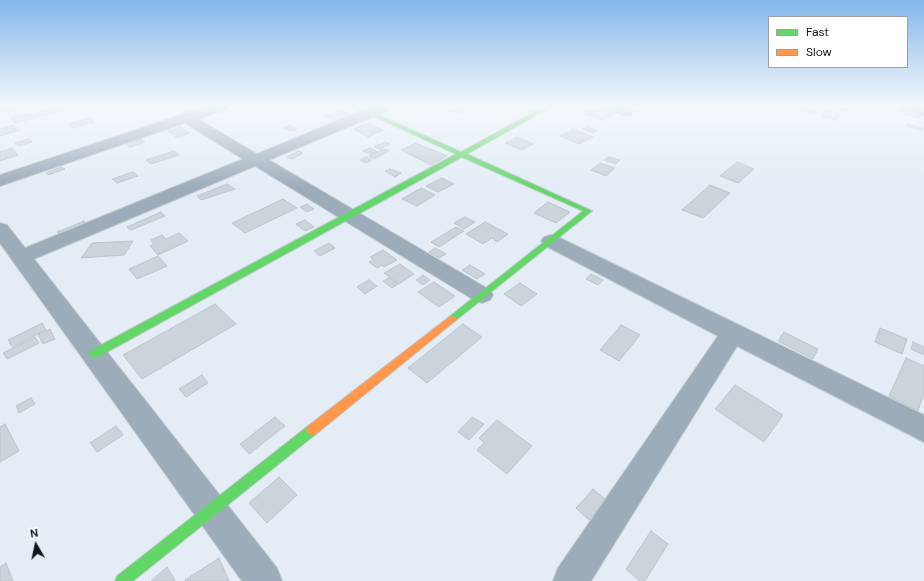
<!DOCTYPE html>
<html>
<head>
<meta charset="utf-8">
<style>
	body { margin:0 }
	#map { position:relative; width:924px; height:581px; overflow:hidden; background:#e4edf6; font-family:"DM Sans",sans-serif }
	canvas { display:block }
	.legend { position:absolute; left:768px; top:16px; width:140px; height:52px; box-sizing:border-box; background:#fff; border:1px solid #9ea1a4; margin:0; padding:5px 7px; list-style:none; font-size:12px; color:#0d141b }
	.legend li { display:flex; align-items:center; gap:8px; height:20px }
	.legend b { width:20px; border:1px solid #9ea1a4 }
	.north { position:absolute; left:16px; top:525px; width:40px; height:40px; -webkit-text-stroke:3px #fff; paint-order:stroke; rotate:351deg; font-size:11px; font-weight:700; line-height:16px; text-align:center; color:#0d141b }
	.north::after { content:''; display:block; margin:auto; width:14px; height:18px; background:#0d141b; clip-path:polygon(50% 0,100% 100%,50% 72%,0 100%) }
</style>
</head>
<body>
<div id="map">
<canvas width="924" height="581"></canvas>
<ul class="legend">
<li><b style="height:5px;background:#63d668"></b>Fast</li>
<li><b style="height:5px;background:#ff974d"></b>Slow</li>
</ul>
<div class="north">N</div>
</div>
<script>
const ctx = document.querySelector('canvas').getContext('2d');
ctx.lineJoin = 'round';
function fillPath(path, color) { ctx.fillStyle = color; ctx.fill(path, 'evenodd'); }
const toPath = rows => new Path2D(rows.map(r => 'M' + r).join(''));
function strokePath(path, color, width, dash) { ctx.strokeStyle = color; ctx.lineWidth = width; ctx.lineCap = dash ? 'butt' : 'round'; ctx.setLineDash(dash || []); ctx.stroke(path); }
const building = toPath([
	[6,106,27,106,6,113,0,108,6,106],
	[53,106,64,106,67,109,16,123,10,118,26,114,27,115,50,109,49,108,53,106],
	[838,106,848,109,845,111,831,107,838,106],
	[461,107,466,109,458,113,453,111,461,107],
	[596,108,614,114,602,120,584,114,596,108],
	[804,108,817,112,814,114,801,111,804,108],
	[341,110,354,116,338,122,325,116,341,110],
	[826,110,841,114,836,120,821,116,826,110],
	[903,110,922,114,920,118,901,113,903,110],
	[89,118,94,122,73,128,69,124,89,118],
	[367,123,383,130,368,137,354,129,367,123],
	[908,124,923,128,921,130,906,126,908,124],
	[13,125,20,130,0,136,0,129,13,125],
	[290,125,297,129,291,131,284,128,290,125],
	[181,127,190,133,177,138,168,131,181,127],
	[587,127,597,131,593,133,583,129,587,127],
	[573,129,593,137,579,144,560,136,573,129],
	[517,137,533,144,522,150,505,143,517,137],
	[28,139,32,142,19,146,15,143,28,139],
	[141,139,145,142,130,147,126,144,141,139],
	[385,142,390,144,380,149,374,147,385,142],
	[416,143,447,156,431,165,401,150,416,143],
	[12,148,18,155,0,161,0,152,12,148],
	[370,148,377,151,370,154,363,151,370,148],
	[384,149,389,151,374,159,369,156,384,149],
	[174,151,179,155,151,164,146,160,174,151],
	[298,151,303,153,292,159,287,157,298,151],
	[366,157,372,160,366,163,360,160,366,157],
	[609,157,620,160,616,164,604,160,609,157],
	[737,162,754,169,738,183,720,176,737,162],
	[600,163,615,168,606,176,591,170,600,163],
	[61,167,65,169,49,175,46,173,61,167],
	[390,169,401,173,395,177,385,171,390,169],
	[133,172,138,176,117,183,112,179,133,172],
	[442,178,454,184,438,192,426,186,442,178],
	[227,184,235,189,201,200,197,196,227,184],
	[710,185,730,193,703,218,682,210,710,185],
	[421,188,435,195,417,206,402,199,421,188],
	[283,199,297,208,245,233,232,223,283,199],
	[548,202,570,212,556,223,534,213,548,202],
	[307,204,314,209,307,212,300,207,307,204],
	[161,212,165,216,131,230,127,227,161,212],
	[465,217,475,222,464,229,454,223,465,217],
	[305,220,314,227,305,231,296,224,305,220],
	[84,221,88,225,61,236,57,232,84,221],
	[485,222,508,234,497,242,492,238,483,244,466,234,485,222],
	[456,227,464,231,439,247,431,242,456,227],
	[179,233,188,241,158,255,150,246,154,244,151,240,162,235,166,239,179,233],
	[133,241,124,255,81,258,92,243,133,241],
	[329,243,335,248,320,256,314,251,329,243],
	[435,248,446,254,439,258,429,252,435,248],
	[383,250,397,260,384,267,382,265,377,268,369,262,373,259,370,257,383,250],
	[158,256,167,266,137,279,129,269,158,256],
	[400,264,414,274,399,284,384,273,400,264],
	[470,265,485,274,477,279,462,270,470,265],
	[591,274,603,280,598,285,586,279,591,274],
	[423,275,430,280,423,285,416,280,423,275],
	[389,278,398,284,392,288,383,281,389,278],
	[369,280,377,286,365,294,357,287,369,280],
	[434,282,455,296,439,307,418,292,434,282],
	[520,283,537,294,521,306,504,294,520,283],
	[215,304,236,324,142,379,123,355,215,304],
	[42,323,46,330,12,347,8,340,42,323],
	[463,324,482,337,427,383,408,368,463,324],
	[621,325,640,335,619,361,600,350,621,325],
	[880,328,907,339,902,354,875,342,880,328],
	[50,329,55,339,43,344,38,335,50,329],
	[784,332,818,349,813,359,778,341,784,332],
	[35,337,39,343,7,359,3,353,35,337],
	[913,342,924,347,924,355,911,349,913,342],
	[906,358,924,366,924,393,918,411,889,396,906,358],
	[202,375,208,383,186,397,179,389,202,375],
	[735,385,783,415,764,442,715,409,735,385],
	[31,398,35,404,19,413,16,406,31,398],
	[275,417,285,426,249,454,240,444,275,417],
	[472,417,484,424,469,440,458,432,472,417],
	[497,420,532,446,507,474,477,450,484,443,479,438,497,420],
	[5,424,19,451,0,462,0,427,5,424],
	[116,426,123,435,97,452,90,443,116,426],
	[279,477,297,495,267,523,249,503,279,477],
	[593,489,606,500,589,520,576,508,593,489],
	[651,531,668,544,645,581,640,581,626,569,651,531],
	[219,558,229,581,186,581,185,580,219,558],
	[6,563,13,581,0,581,0,567,6,563],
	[167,567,175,580,174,581,151,581,167,567]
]);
const street = toPath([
	[208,106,228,106,227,109,198,119,257,154,373,106,392,106,391,109,269,160,490,290,493,295,490,300,482,303,474,300,255,166,34,259,277,568,282,581,242,581,0,243,0,223,7,225,25,248,243,159,185,123,0,186,0,175,208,106],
	[602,106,622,106,631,109,633,112,631,115,626,116,603,109,602,106],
	[898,106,924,107,924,115,899,109,898,106],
	[551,235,558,237,924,415,924,442,737,346,591,581,553,581,558,568,718,336,544,245,541,241,544,237,551,235]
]);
const fast = toPath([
	[351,106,359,106,461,152,545,106,553,106,467,154,592,211,455,321,449,321,447,319,449,317,583,211,462,157,98,357,94,358,90,357,89,354,90,351,456,154,351,106],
	[312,425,316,426,318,430,316,434,133,581,115,581,117,576,308,426,312,425]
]);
const slow = toPath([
	[452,316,455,317,457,319,455,321,316,434,312,435,308,434,306,430,308,426,449,317,452,316]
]);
fillPath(building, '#cbd3db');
strokePath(building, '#bcc4cc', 1);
strokePath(street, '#c3cad1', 2);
strokePath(fast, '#c3cad1', 2);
strokePath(slow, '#c3cad1', 2);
fillPath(street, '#9dacba');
fillPath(fast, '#63d668');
fillPath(slow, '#ff974d');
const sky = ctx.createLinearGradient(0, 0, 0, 188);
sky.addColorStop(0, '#83b7eb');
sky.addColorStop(0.56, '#f3f7fb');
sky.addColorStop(1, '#f3f7fb00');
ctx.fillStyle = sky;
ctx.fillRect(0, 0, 924, 188);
</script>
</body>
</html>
